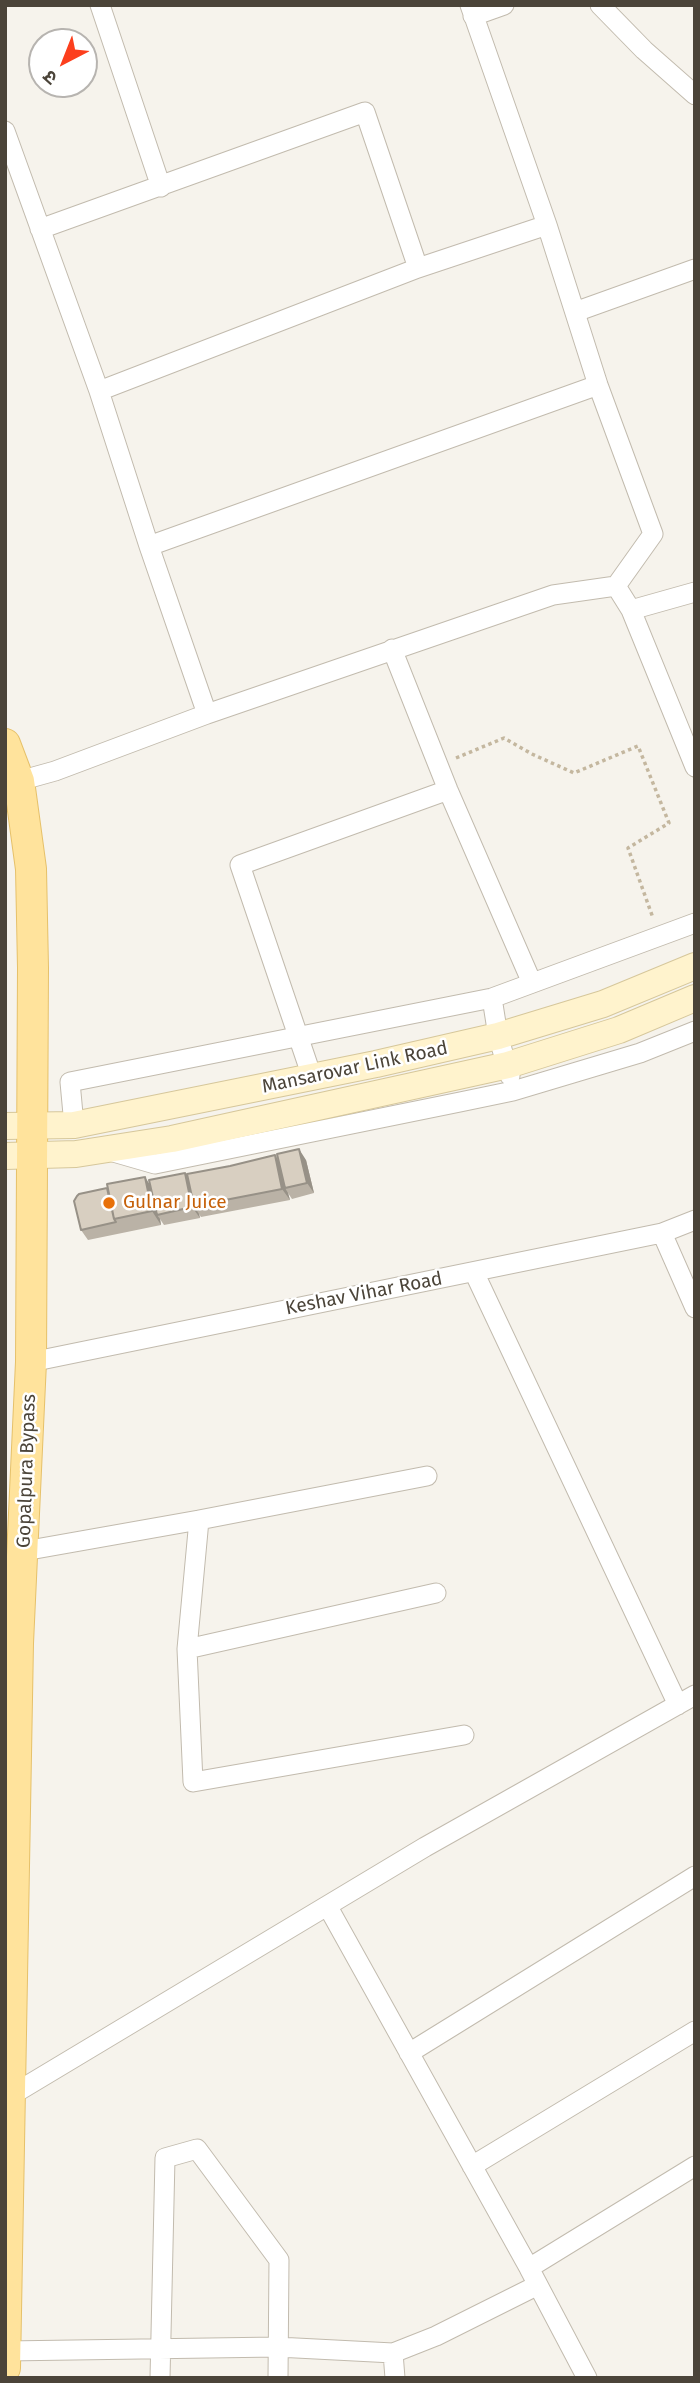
<!DOCTYPE html>
<html>
<head>
<meta charset="utf-8">
<style>
	body { margin:0 }
	#map { position:relative; width:700px; height:2383px; overflow:hidden; background:#f6f3ec; font-family:"Fira Sans","Noto Sans Devanagari",sans-serif }
	canvas { display:block }
	.frame { position:absolute; inset:0; border:7px solid #4b4439; pointer-events:none }
	.north { position:absolute; left:28px; top:28px; width:70px; height:70px; box-sizing:border-box; background:#fff; border:2px solid #b7b4b0; border-radius:50%; rotate:222deg; font-size:19px; font-weight:700; line-height:28px; text-align:center; color:#4b4439 }
	.north::after { content:''; display:block; margin:auto; width:24px; height:32px; background:#fc3f1d; clip-path:polygon(50% 0,100% 100%,50% 72%,0 100%) }
</style>
</head>
<body>
<div id="map">
<canvas width="700" height="2383"></canvas>
<div class="frame"></div>
<div class="north">उ</div>
</div>
<script>
const ctx = document.querySelector('canvas').getContext('2d');
ctx.lineJoin = 'round';
const toPath = rows => new Path2D(rows.map(r => 'M' + r).join(''));
function strokePath(path, color, width, dash) { ctx.strokeStyle = color; ctx.lineWidth = width; ctx.lineCap = dash ? 'butt' : 'round'; ctx.setLineDash(dash || []); ctx.stroke(path); }
function fillPath(path, color) { ctx.fillStyle = color; ctx.fill(path, 'evenodd'); }
function label(font, color, halo, rows, align = 'center') {
  ctx.font = font + ' "Fira Sans",sans-serif'; ctx.lineWidth = 5; ctx.setLineDash([]); ctx.textBaseline = 'middle'; ctx.strokeStyle = halo; ctx.fillStyle = color; for (const [text, x, y, turn = 0] of rows) {
    ctx.save(); ctx.translate(x, y); ctx.rotate((+turn || 0) * Math.PI / 180); ctx.textAlign = isNaN(turn) ? turn : align; if (halo) ctx.strokeText(text, 0, 0); ctx.fillText(text, 0, 0); ctx.restore();
  }
}
const path = toPath([
	[456,758,504,738,532,754,574,773,638,746,669,823,628,848,653,918]
]);
const street = toPath([
	[100,5,161,187],
	[600,5,644,50,695,95],
	[473,16,504,5],
	[5,131,99,391,149,546,207,714],
	[40,229,365,112,418,268],
	[575,312,695,269],
	[99,391,418,268,547,225],
	[149,546,598,385],
	[616,586,631,610,695,767],
	[631,610,695,592],
	[392,649,448,790,532,983],
	[19,781,55,771,207,714,553,595,616,586,653,534,598,385,547,225,470,5],
	[492,998,498,1036,510,1076],
	[312,1077,240,865,448,790],
	[74,1125,70,1082,492,998,695,923],
	[110,1151,155,1164,460,1102,513,1091,640,1053,695,1031],
	[662,1233,695,1308],
	[474,1272,678,1705],
	[31,1362,662,1233,695,1220],
	[24,1551,199,1520],
	[436,1593,187,1649,193,1782,464,1735],
	[187,1649,199,1520,427,1476],
	[328,1907,529,2268,587,2378],
	[409,2053,695,1876],
	[10,2096,425,1847,695,1695],
	[472,2166,695,2031],
	[529,2268,695,2166],
	[6,2351,277,2347,393,2353,395,2378],
	[393,2353,436,2336,538,2285],
	[160,2378,165,2158,197,2149,279,2260,278,2378]
]);
const secondary = toPath([
	[5,1126,74,1125,376,1064,498,1036,603,1004,695,966],
	[5,1156,76,1154,172,1139,508,1065,619,1030,695,998]
]);
const primary = toPath([
	[5,744,19,781,31,869,33,968,31,1362,18,1643,5,2368]
]);
const wall = toPath([
	[278,1160,306,1160,314,1193,292,1199,288,1193,290,1200,201,1217,199,1214,200,1218,164,1225,160,1219,161,1225,88,1240,81,1230,151,1185,185,1173,188,1178]
]);
const shadedWall = toPath([
	[299,1149,306,1160,314,1193,307,1183],
	[275,1155,282,1166,285,1188,288,1193,290,1200,282,1189],
	[185,1173,193,1184,194,1206,199,1214,200,1218,192,1207],
	[145,1177,154,1191,157,1215,160,1219,161,1225,152,1211]
]);
const building = toPath([
	[299,1149,307,1183,285,1188,277,1154,299,1149],
	[275,1155,282,1189,194,1206,187,1174,230,1166,275,1155],
	[185,1173,192,1207,157,1215,149,1180,185,1173],
	[145,1177,152,1211,114,1219,107,1184,145,1177],
	[107,1188,114,1219,116,1222,81,1230,74,1201,77,1196,79,1194,107,1188]
]);
const markers = [
	[109,1203,7,"#e8710a"]
];
const streetNames = [
	["Mansarovar Link Road",355,1068,-12],
	["Keshav Vihar Road",364,1294,-11],
	["Gopalpura Bypass",27,1471,-88]
];
const foodNames = [
	["Gulnar Juice",123,1203]
];
strokePath(street, '#c2bbae', 21);
strokePath(secondary, '#d6c79b', 28);
strokePath(primary, '#e6c16a', 32);
strokePath(path, '#c4b79f', 3.5, [3.5, 3.5]);
strokePath(street, '#fff', 19);
strokePath(secondary, '#fff3cd', 26);
strokePath(primary, '#ffe39c', 30);
fillPath(wall, '#bab2a6');
fillPath(shadedWall, '#979187');
fillPath(building, '#d8cfc1');
strokePath(building, '#979187', 2);
for (const [x, y, r, color] of markers) { const dot = new Path2D(); dot.arc(x, y, r, 0, 2 * Math.PI); ctx.fillStyle = color; ctx.fill(dot); strokePath(dot, '#fff', 2.5); }
label('19px', '#4b4439', '#fff', streetNames);
label('19px', '#c56008', '#fff', foodNames, 'left');
</script>
</body>
</html>
